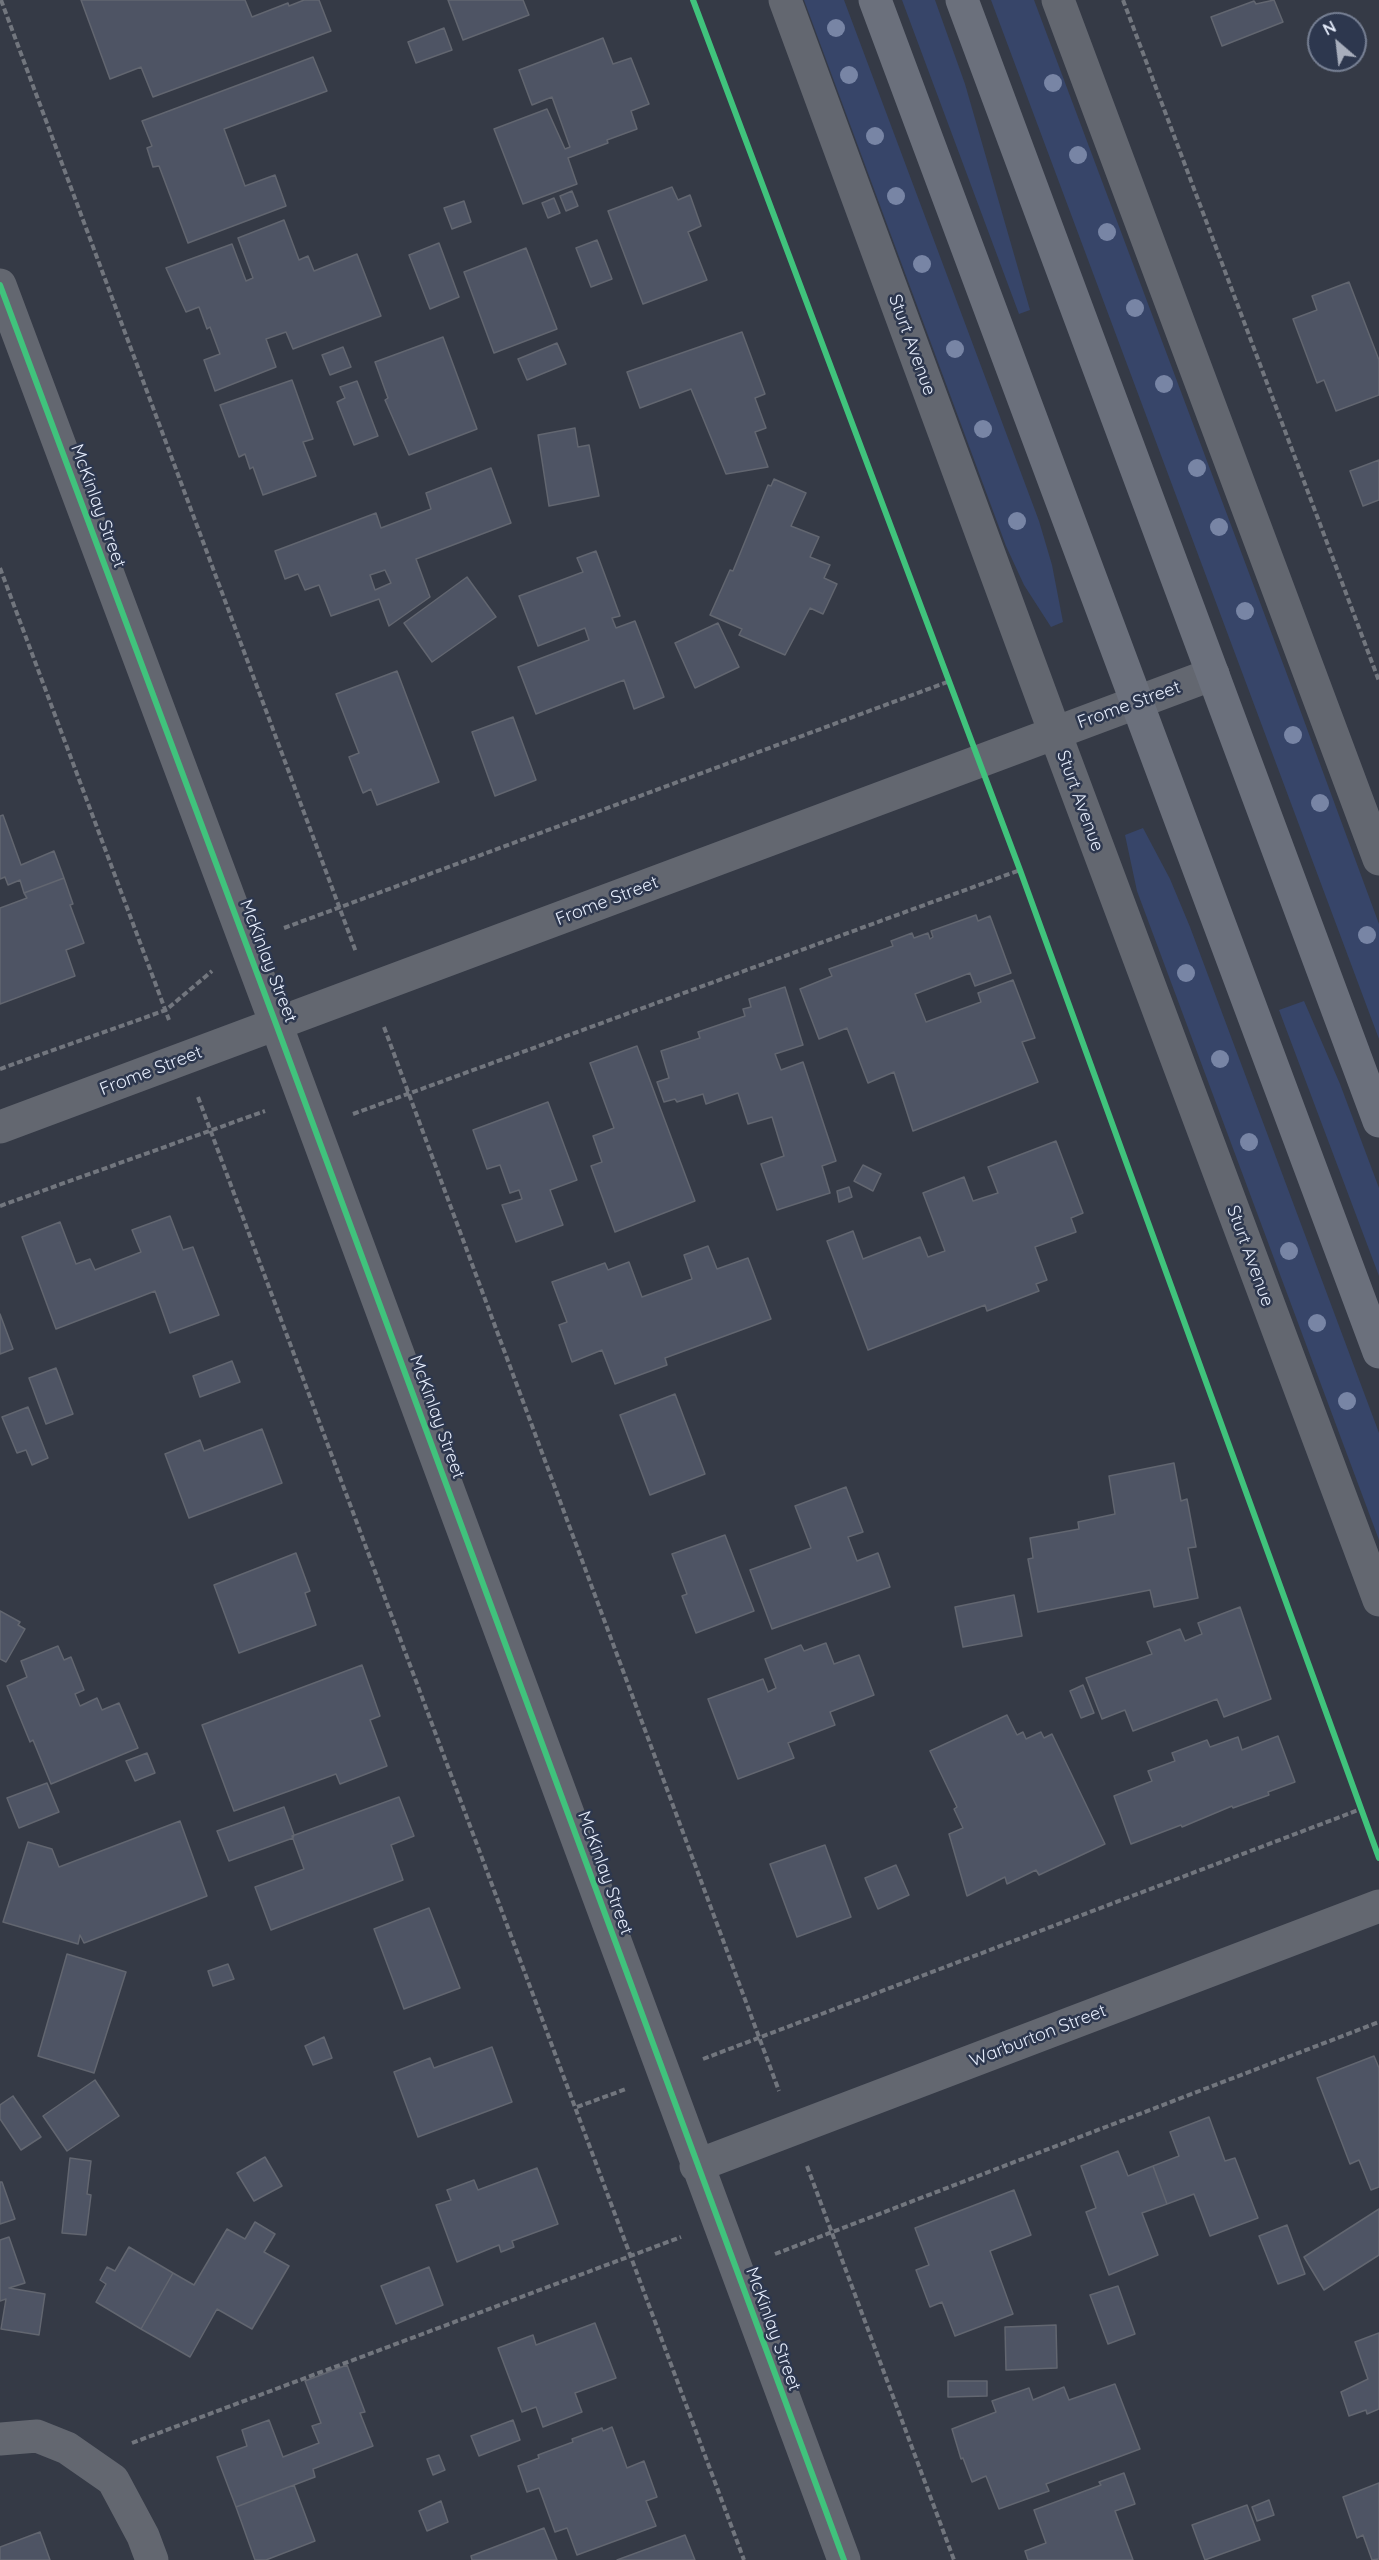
<!DOCTYPE html>
<html>
<head>
<meta charset="utf-8">
<style>
	body { margin:0 }
	#map { position:relative; width:1379px; height:2560px; overflow:hidden; background:#353a46; font-family:Quicksand,sans-serif }
	canvas { display:block }
	.north { position:absolute; left:1307px; top:12px; width:60px; height:60px; box-sizing:border-box; background:#2d374e; border:2px solid #778094; border-radius:50%; rotate:332deg; font-size:16px; font-weight:700; line-height:24px; text-align:center; color:#e6edfc }
	.north::after { content:''; display:block; margin:auto; width:21px; height:27px; background:#a8aebc; clip-path:polygon(50% 0,100% 100%,50% 72%,0 100%) }
</style>
</head>
<body>
<div id="map">
<canvas width="1379" height="2560"></canvas>
<div class="north">N</div>
</div>
<script>
const ctx = document.querySelector('canvas').getContext('2d');
ctx.lineJoin = 'round';
function fillPath(path, color) { ctx.fillStyle = color; ctx.fill(path, 'evenodd'); }
const toPath = rows => new Path2D(rows.map(r => 'M' + r).join(''));
function strokePath(path, color, width, dash) { ctx.strokeStyle = color; ctx.lineWidth = width; ctx.lineCap = dash ? 'butt' : 'round'; ctx.setLineDash(dash || []); ctx.stroke(path); }
function label(font, color, halo, rows, align = 'center') {
  ctx.font = font + ' Quicksand,sans-serif'; ctx.lineWidth = 5; ctx.setLineDash([]); ctx.textBaseline = 'middle'; ctx.strokeStyle = halo; ctx.fillStyle = color; for (const [text, x, y, turn = 0] of rows) {
    ctx.save(); ctx.translate(x, y); ctx.rotate((+turn || 0) * Math.PI / 180); ctx.textAlign = isNaN(turn) ? turn : align; if (halo) ctx.strokeText(text, 0, 0); ctx.fillText(text, 0, 0); ctx.restore();
  }
}
const green = toPath([
	[804,0,844,0,1039,521,1052,565,1063,622,1051,627,1024,585,1006,546],
	[902,0,935,0,965,84,1030,310,1019,314],
	[991,0,1034,0,1285,669,1379,924,1379,1039],
	[1143,828,1170,879,1190,927,1379,1433,1379,1540,1137,891,1125,835],
	[1304,1001,1340,1084,1379,1188,1379,1276,1279,1010]
]);
const building = toPath([
	[81,0,245,0,252,17,288,3,289,6,304,0,319,0,331,31,153,97,141,67,110,79,81,0],
	[448,0,523,0,529,15,463,40,448,0],
	[1274,0,1283,22,1222,46,1211,17,1254,1,1256,4,1274,0],
	[444,28,452,50,416,63,408,42,444,28],
	[603,38,613,64,631,58,649,104,631,111,637,129,607,140,608,143,568,158,577,184,523,204,494,129,547,109,565,149,570,147,552,97,532,105,519,70,603,38],
	[313,57,327,91,224,129,245,186,275,175,286,206,188,243,159,166,153,167,147,148,152,146,142,121,313,57],
	[672,187,678,200,690,195,701,226,688,232,707,280,643,304,608,211,672,187],
	[572,191,578,206,566,211,560,196,572,191],
	[554,198,560,213,548,218,542,203,554,198],
	[464,201,471,222,452,229,444,208,464,201],
	[284,220,299,260,308,256,314,271,357,254,381,316,293,349,286,332,266,339,276,367,215,391,204,360,220,354,210,327,207,329,199,307,186,312,166,268,232,244,246,281,253,278,238,238,284,220],
	[597,240,612,279,591,287,576,248,597,240],
	[439,243,459,297,430,309,409,255,439,243],
	[526,248,557,329,494,353,464,272,526,248],
	[1349,282,1379,360,1379,395,1336,411,1324,380,1317,383,1293,319,1317,310,1312,296,1349,282],
	[742,332,765,394,755,398,766,428,755,432,768,467,726,474,691,389,640,408,627,372,742,332],
	[443,337,477,429,409,455,385,400,388,398,375,362,443,337],
	[557,343,566,364,527,380,518,359,557,343],
	[343,347,351,367,330,375,322,355,343,347],
	[292,380,313,439,303,442,316,476,263,495,253,467,250,469,245,454,239,457,220,405,292,380],
	[357,381,378,436,354,445,337,402,345,398,340,387,357,381],
	[575,428,578,447,589,445,599,496,549,506,538,435,575,428],
	[1379,460,1379,500,1363,506,1350,471,1379,460],
	[491,468,511,523,416,559,430,597,389,626,379,599,331,616,319,585,305,590,298,574,285,579,275,551,376,513,381,528,431,509,426,493,491,468],
	[385,570,391,583,375,590,370,575,385,570],
	[774,479,806,493,791,526,819,537,810,557,830,565,824,578,837,584,823,614,810,608,785,655,739,635,742,629,710,615,730,570,733,571,768,485,771,486,774,479],
	[596,551,620,616,612,618,616,628,635,621,664,697,634,709,624,680,536,714,518,667,589,640,585,628,538,646,519,596,583,572,577,558,596,551],
	[467,577,496,617,432,662,404,623,467,577],
	[718,623,739,667,695,688,675,643,718,623],
	[397,671,439,782,377,805,371,789,363,793,349,757,359,753,336,694,397,671],
	[513,717,536,780,495,796,472,732,513,717],
	[3,815,21,865,54,851,64,878,24,893,20,880,8,885,5,877,0,879,0,816,3,815],
	[64,878,73,904,70,905,84,943,66,950,75,976,0,1004,0,908,27,898,24,893,64,878],
	[976,915,978,921,990,916,1011,973,975,986,970,973,915,994,926,1022,981,1002,978,993,1013,980,1035,1038,1022,1042,1038,1082,913,1131,894,1072,868,1083,847,1028,819,1039,800,989,832,976,829,969,893,946,891,941,912,933,914,938,928,933,930,939,933,937,931,931,976,915],
	[785,987,803,1045,775,1054,781,1070,803,1062,836,1161,822,1166,830,1193,777,1210,761,1164,784,1156,772,1117,748,1124,738,1093,706,1104,703,1094,677,1102,675,1099,664,1102,657,1082,669,1078,661,1051,700,1038,698,1032,745,1016,743,1009,751,1007,749,999,785,987],
	[637,1046,695,1201,615,1232,591,1166,602,1162,593,1136,614,1128,590,1063,637,1046],
	[548,1102,577,1180,550,1190,563,1225,516,1242,502,1205,522,1199,519,1190,510,1193,500,1165,487,1169,473,1130,548,1102],
	[1056,1141,1083,1213,1071,1218,1076,1232,1035,1247,1047,1280,1036,1284,1039,1291,987,1311,985,1305,868,1350,827,1241,853,1231,863,1259,920,1237,928,1257,945,1251,923,1193,964,1177,973,1201,998,1193,988,1167,1056,1141],
	[863,1165,881,1174,873,1191,854,1181,863,1165],
	[849,1187,852,1197,839,1202,837,1191,849,1187],
	[170,1216,183,1250,193,1247,219,1315,170,1333,155,1291,56,1329,22,1237,60,1222,76,1264,90,1259,95,1270,141,1252,132,1230,170,1216],
	[708,1246,717,1269,748,1258,771,1319,665,1358,667,1365,615,1384,602,1350,572,1362,559,1325,567,1322,552,1282,605,1263,608,1270,629,1262,642,1297,692,1279,684,1255,708,1246],
	[0,1314,13,1349,0,1354,0,1314],
	[232,1361,240,1382,200,1397,193,1376,232,1361],
	[56,1368,73,1414,46,1424,29,1378,56,1368],
	[675,1394,705,1474,650,1495,620,1415,675,1394],
	[28,1407,48,1458,32,1465,26,1450,17,1453,2,1417,28,1407],
	[262,1429,282,1483,189,1518,165,1454,200,1440,204,1451,262,1429],
	[1174,1463,1181,1501,1187,1499,1196,1547,1188,1548,1198,1598,1154,1607,1150,1590,1038,1612,1028,1559,1033,1558,1030,1538,1079,1529,1078,1522,1115,1514,1109,1476,1174,1463],
	[846,1487,863,1532,848,1537,857,1561,878,1553,890,1587,772,1629,750,1570,811,1548,795,1506,846,1487],
	[725,1535,754,1611,696,1633,682,1596,687,1594,672,1554,725,1535],
	[296,1553,310,1591,305,1593,316,1625,239,1653,214,1585,296,1553],
	[1014,1595,1022,1636,963,1647,955,1607,1014,1595],
	[1240,1607,1271,1699,1224,1717,1217,1699,1133,1731,1125,1710,1102,1719,1086,1678,1152,1654,1147,1642,1180,1629,1185,1641,1202,1634,1198,1623,1240,1607],
	[0,1611,20,1622,18,1625,25,1629,6,1662,0,1659,0,1611],
	[826,1643,834,1664,859,1655,874,1695,830,1712,835,1725,788,1743,794,1758,738,1779,708,1699,763,1679,768,1692,776,1688,765,1659,801,1645,804,1651,826,1643],
	[58,1646,64,1660,71,1657,84,1690,75,1694,80,1706,97,1698,102,1710,119,1703,138,1748,51,1784,33,1740,30,1742,7,1686,27,1677,21,1661,58,1646],
	[362,1665,380,1716,370,1720,387,1766,340,1784,336,1774,234,1811,202,1725,362,1665],
	[1083,1685,1094,1713,1081,1718,1070,1691,1083,1685],
	[1007,1715,1017,1735,1023,1732,1026,1739,1041,1732,1044,1738,1052,1734,1105,1844,1039,1875,1036,1870,1007,1884,1005,1877,967,1896,949,1834,963,1828,954,1809,957,1807,930,1751,1007,1715],
	[1278,1736,1295,1782,1268,1792,1269,1795,1233,1808,1232,1806,1182,1827,1181,1825,1131,1844,1114,1796,1152,1781,1148,1771,1175,1761,1172,1753,1207,1740,1210,1747,1238,1737,1242,1750,1278,1736],
	[147,1753,155,1773,135,1781,126,1761,147,1753],
	[47,1783,59,1812,19,1828,7,1798,47,1783],
	[399,1797,414,1836,391,1845,403,1880,271,1930,255,1887,304,1869,292,1836,399,1797],
	[284,1807,294,1835,293,1838,229,1861,217,1831,284,1807],
	[180,1821,207,1896,84,1943,80,1935,78,1944,3,1922,28,1842,52,1849,59,1867,180,1821],
	[825,1845,851,1917,797,1937,770,1864,825,1845],
	[896,1865,909,1895,878,1909,865,1878,896,1865],
	[429,1908,460,1988,404,2009,374,1929,429,1908],
	[67,1954,126,1972,94,2073,38,2056,67,1954],
	[228,1964,234,1979,213,1986,208,1971,228,1964],
	[324,2037,332,2058,313,2065,305,2046,324,2037],
	[492,2047,512,2102,418,2137,394,2072,430,2058,434,2068,492,2047],
	[1374,2056,1379,2068,1379,2187,1371,2190,1359,2160,1350,2164,1317,2078,1374,2056],
	[95,2080,119,2116,67,2151,43,2116,95,2080],
	[13,2096,41,2137,21,2150,0,2119,0,2105,13,2096],
	[1209,2117,1225,2161,1235,2158,1258,2218,1210,2236,1194,2194,1167,2204,1153,2166,1179,2156,1170,2132,1209,2117],
	[1118,2151,1128,2176,1153,2166,1167,2204,1142,2213,1158,2255,1109,2275,1086,2212,1096,2208,1081,2166,1118,2151],
	[265,2157,282,2186,254,2201,237,2173,265,2157],
	[70,2158,91,2161,87,2194,91,2195,86,2235,62,2233,70,2158],
	[537,2168,558,2224,512,2241,514,2247,501,2252,499,2245,457,2262,436,2205,451,2200,447,2190,474,2180,478,2190,537,2168],
	[0,2182,2,2182,15,2219,0,2224,0,2182],
	[1014,2190,1031,2235,990,2251,1013,2314,955,2336,942,2302,930,2307,916,2270,929,2265,915,2228,1014,2190],
	[1379,2209,1379,2255,1324,2290,1304,2257,1379,2209],
	[255,2222,275,2234,264,2252,289,2266,252,2329,217,2309,190,2357,141,2329,173,2273,194,2285,227,2229,245,2239,255,2222],
	[1287,2225,1305,2274,1278,2284,1259,2236,1287,2225],
	[9,2237,25,2283,9,2288,45,2294,39,2335,1,2329,6,2299,0,2301,0,2240,9,2237],
	[129,2247,173,2273,141,2329,96,2302,106,2284,100,2280,107,2267,115,2271,129,2247],
	[429,2267,443,2305,396,2324,381,2286,429,2267],
	[1118,2286,1135,2334,1108,2344,1090,2295,1118,2286],
	[595,2323,616,2378,575,2393,582,2412,543,2427,536,2407,522,2412,498,2348,533,2335,536,2345,595,2323],
	[1056,2325,1057,2368,1006,2370,1005,2327,1056,2325],
	[1379,2333,1379,2409,1367,2414,1366,2410,1349,2416,1341,2392,1368,2379,1355,2342,1379,2333],
	[347,2365,365,2412,360,2413,373,2446,313,2469,315,2477,236,2507,217,2457,247,2446,242,2430,269,2420,283,2457,319,2443,312,2426,321,2423,305,2381,347,2365],
	[948,2381,987,2381,987,2396,948,2397,948,2381],
	[1115,2384,1140,2449,1046,2484,1049,2491,999,2509,986,2476,972,2482,963,2458,961,2459,952,2429,996,2412,992,2401,1029,2388,1033,2400,1064,2387,1069,2400,1115,2384],
	[513,2420,520,2440,479,2456,471,2436,513,2420],
	[612,2427,627,2468,644,2461,657,2497,646,2501,656,2526,577,2555,567,2528,555,2532,539,2488,527,2492,518,2466,539,2458,538,2455,573,2442,572,2439,602,2428,603,2431,612,2427],
	[439,2455,445,2470,433,2475,427,2459,439,2455],
	[1124,2473,1135,2504,1115,2511,1133,2560,1028,2560,1025,2551,1046,2543,1034,2510,1101,2485,1099,2482,1124,2473],
	[1379,2483,1379,2559,1372,2560,1363,2535,1357,2538,1343,2497,1379,2483],
	[294,2485,315,2541,266,2560,255,2560,236,2507,294,2485],
	[1269,2500,1274,2515,1257,2521,1252,2507,1269,2500],
	[441,2501,448,2522,427,2531,419,2511,441,2501],
	[1247,2505,1260,2540,1205,2560,1192,2525,1247,2505],
	[544,2528,557,2560,472,2560,471,2556,544,2528],
	[40,2532,50,2560,0,2560,0,2547,40,2532],
	[685,2535,695,2560,617,2560,685,2535]
]);
const path = toPath([
	[1,0,356,952],
	[1123,0,1379,681],
	[0,568,169,1020],
	[284,928,950,681],
	[384,1027,779,2091],
	[0,1069,166,1010,212,971],
	[198,1097,744,2560],
	[353,1114,1020,870],
	[0,1206,265,1111],
	[703,2059,1361,1809],
	[577,2107,626,2089],
	[807,2166,954,2560],
	[775,2254,1379,2022],
	[132,2443,681,2237]
]);
const minor = toPath([
	[785,0,1055,733,1379,1600],
	[1058,0,1379,859],
	[0,285,276,1024,844,2560],
	[0,1127,1213,674],
	[696,2166,1379,1906],
	[0,2439,37,2436,67,2448,113,2480,143,2536,152,2560]
]);
const major = toPath([
	[875,0,1379,1352],
	[962,0,1379,1121]
]);
const cycleway = toPath([
	[693,0,1020,870,1379,1858],
	[0,285,276,1024,844,2560]
]);
const trees = [
	[836,28],
	[849,75],
	[1053,83],
	[875,136],
	[1078,155],
	[896,196],
	[1107,232],
	[922,264],
	[1135,308],
	[955,349],
	[1164,384],
	[983,429],
	[1197,468],
	[1017,521],
	[1219,527],
	[1245,611],
	[1293,735],
	[1320,803],
	[1367,935],
	[1186,973],
	[1220,1059],
	[1249,1142],
	[1289,1251],
	[1317,1323],
	[1347,1401]
];
const streetNames = [
	["Sturt Avenue",912,345,70],
	["McKinlay Street",98,506,70],
	["Frome Street",1129,705,-20],
	["Sturt Avenue",1080,801,70],
	["Frome Street",607,901,-21],
	["McKinlay Street",268,961,69],
	["Frome Street",151,1071,-21],
	["Sturt Avenue",1250,1256,70],
	["McKinlay Street",437,1417,70],
	["McKinlay Street",605,1873,70],
	["Warburton Street",1038,2036,-21],
	["McKinlay Street",773,2329,70]
];
fillPath(green, '#374569');
fillPath(building, '#4e5464');
strokePath(building, '#626670', 1.5);
strokePath(path, '#72767e', 4, [6, 3]);
strokePath(minor, '#636770', 33);
strokePath(major, '#6b707c', 33);
strokePath(cycleway, '#40c37c', 6);
ctx.fillStyle = '#7885a5';
for (const [x, y] of trees) { ctx.beginPath(); ctx.arc(x, y, 9, 0, 2 * Math.PI); ctx.fill(); }
label('18px', '#e6edfc', '#2d374e', streetNames);
</script>
</body>
</html>
